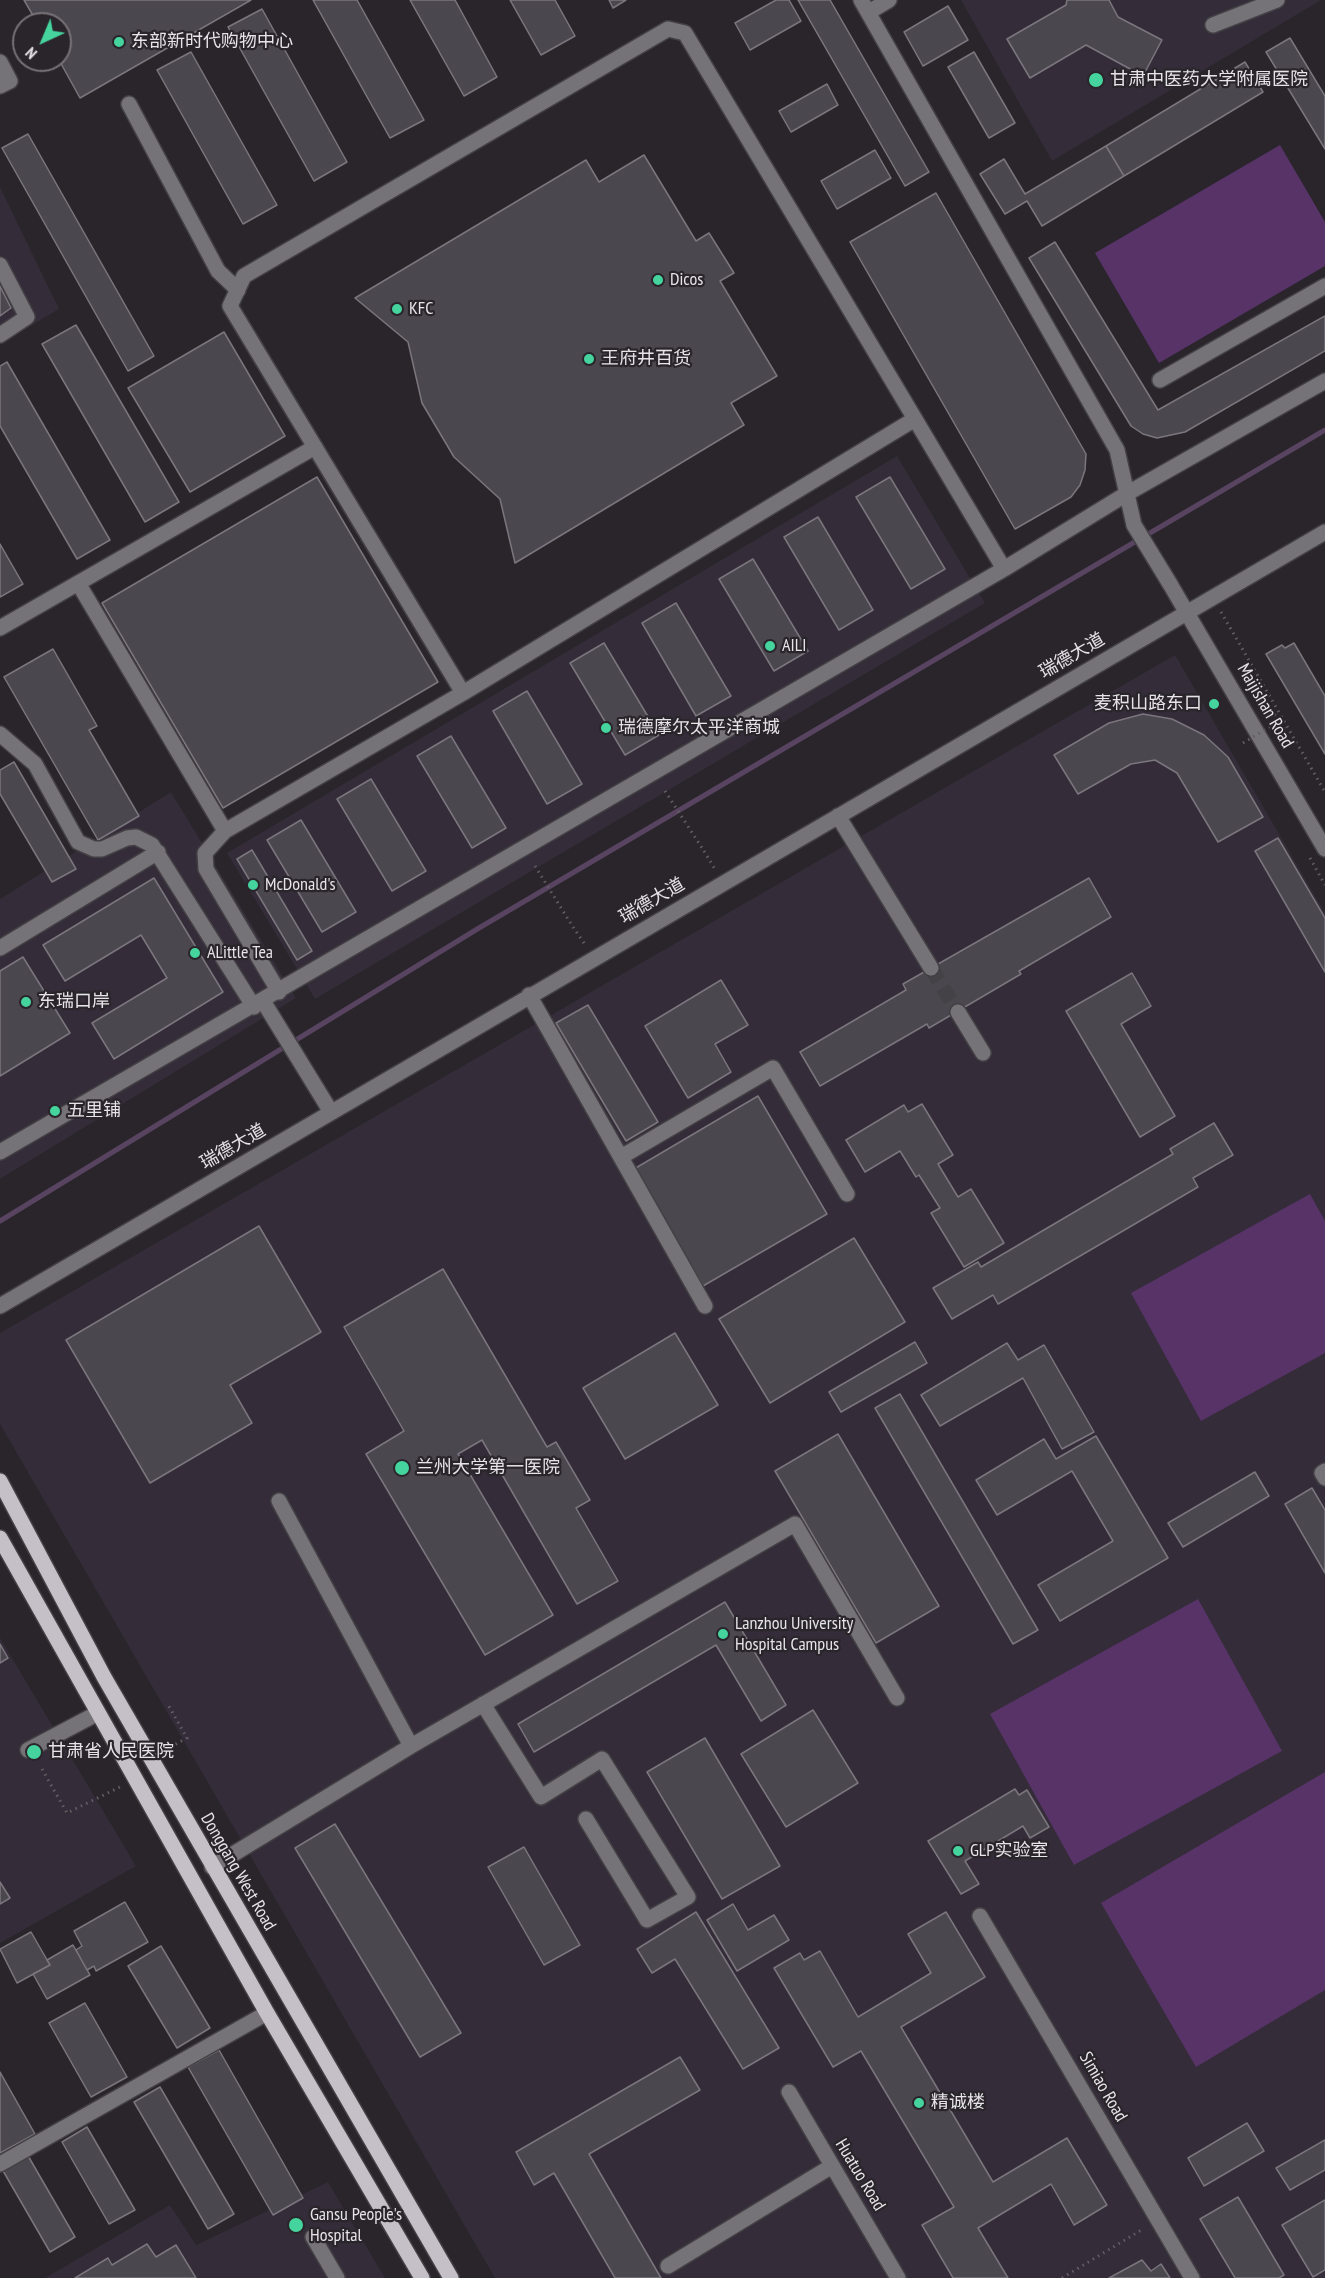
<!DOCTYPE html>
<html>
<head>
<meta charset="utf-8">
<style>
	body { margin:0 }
	#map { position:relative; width:1325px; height:2278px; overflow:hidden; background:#29252b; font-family:"PT Sans Narrow",sans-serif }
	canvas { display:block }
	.north { position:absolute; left:12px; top:12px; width:60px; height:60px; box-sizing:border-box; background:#29252b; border:2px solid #757177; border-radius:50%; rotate:224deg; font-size:16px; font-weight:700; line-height:24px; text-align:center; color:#e6e4e8 }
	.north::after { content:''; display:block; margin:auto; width:21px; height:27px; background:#46d49e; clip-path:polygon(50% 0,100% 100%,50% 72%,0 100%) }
</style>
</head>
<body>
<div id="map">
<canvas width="1325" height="2278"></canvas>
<div class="north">N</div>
</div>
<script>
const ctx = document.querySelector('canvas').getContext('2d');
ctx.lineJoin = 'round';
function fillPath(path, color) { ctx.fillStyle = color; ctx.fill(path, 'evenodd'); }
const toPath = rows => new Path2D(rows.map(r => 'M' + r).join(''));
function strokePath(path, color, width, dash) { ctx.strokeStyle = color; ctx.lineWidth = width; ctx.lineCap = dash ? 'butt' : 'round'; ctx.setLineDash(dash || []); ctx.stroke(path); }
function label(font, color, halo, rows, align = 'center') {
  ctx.font = font + ' "PT Sans Narrow","Noto Sans SC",sans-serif'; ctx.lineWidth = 4.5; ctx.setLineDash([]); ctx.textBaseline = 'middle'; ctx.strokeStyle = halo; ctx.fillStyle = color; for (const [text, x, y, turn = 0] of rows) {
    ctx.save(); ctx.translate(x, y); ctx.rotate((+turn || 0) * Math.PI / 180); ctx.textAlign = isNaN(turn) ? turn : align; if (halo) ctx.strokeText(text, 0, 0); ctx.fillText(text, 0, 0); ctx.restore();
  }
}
const built = toPath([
	[961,0,1321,0,1052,161],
	[0,187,59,309,0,344],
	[897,456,985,603,315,999,227,853],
	[1175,655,1325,913,1325,2278,495,2278,0,1424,0,1333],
	[171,792,296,998,0,1179,0,899],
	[0,1638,136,1866,0,1943],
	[328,2182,385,2278,45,2278,170,2205,196,2245]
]);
const green = toPath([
	[1280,145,1325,222,1325,266,1159,363,1095,253],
	[1310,1194,1325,1221,1325,1353,1201,1421,1131,1293],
	[1198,1599,1282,1751,1074,1865,990,1714],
	[1325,1772,1325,1990,1196,2067,1101,1903]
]);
const stream = toPath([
	[0,1221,479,928,1325,430]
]);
const building = toPath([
	[24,0,251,0,80,98,59,60,60,24,38,24,24,0],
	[313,0,357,0,424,120,390,138,313,0],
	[410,0,455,0,497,77,464,96,410,0],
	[510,0,555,0,575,36,541,55,510,0],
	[609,0,626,0,613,8,609,0],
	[776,0,789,0,801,21,750,50,735,23,776,0],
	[798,0,830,0,929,172,905,186,798,0],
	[1067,0,1109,0,1118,17,1162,40,1143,76,1086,45,1030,78,1007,39,1066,5,1067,0],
	[948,6,968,40,923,66,904,32,948,6],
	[262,9,347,162,314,181,228,27,262,9],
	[1290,38,1325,96,1325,149,1266,52,1290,38],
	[191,52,277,205,243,224,157,70,191,52],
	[974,52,1015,123,989,138,948,67,974,52],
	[1245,62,1263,92,1124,176,1106,146,1245,62],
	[827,84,838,105,791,132,779,111,827,84],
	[28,134,154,356,128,371,2,148,28,134],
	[1106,146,1124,176,1042,226,1027,201,1005,214,980,174,1004,159,1025,194,1106,146],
	[875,150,891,178,837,209,821,181,875,150],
	[644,155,696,241,709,233,734,273,720,281,777,376,731,403,744,425,515,563,500,499,454,457,422,403,408,342,355,298,586,160,599,182,644,155],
	[936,193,1086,454,1085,470,1080,485,1071,497,1015,529,850,242,936,193],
	[1055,242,1158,410,1325,316,1325,351,1185,432,1157,438,1143,434,1131,426,1029,258,1055,242],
	[0,286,11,308,0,316,0,286],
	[76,325,179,502,145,522,42,344,76,325],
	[224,332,285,436,190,492,128,388,224,332],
	[7,362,110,540,77,559,0,426,0,366,7,362],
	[317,477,438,682,223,808,102,603,317,477],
	[890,477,945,569,911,589,856,497,890,477],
	[818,517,873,610,839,630,784,537,818,517],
	[0,544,23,584,0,597,0,544],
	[753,559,808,651,774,671,719,579,753,559],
	[676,603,731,696,696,716,642,623,676,603],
	[604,643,659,735,625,755,570,663,604,643],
	[1294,643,1325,696,1325,754,1266,654,1282,645,1285,648,1294,643],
	[53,649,97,726,89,730,139,816,98,840,4,677,53,649],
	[527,691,582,784,547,804,493,711,527,691],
	[1143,714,1172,719,1204,735,1228,757,1263,817,1218,842,1177,773,1155,760,1131,764,1078,794,1054,755,1109,723,1143,714],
	[451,736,506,828,472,848,417,756,451,736],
	[14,762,76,869,52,882,0,794,0,770,14,762],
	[371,779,426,871,392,891,337,799,371,779],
	[301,820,356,912,322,932,267,840,301,820],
	[1278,838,1325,918,1325,972,1255,851,1278,838],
	[252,850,312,951,297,960,237,859,252,850],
	[154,878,223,992,114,1059,92,1023,167,978,141,935,65,981,43,945,154,878],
	[1089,878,1111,917,1019,971,1021,974,929,1028,927,1024,820,1086,800,1052,906,990,903,984,1089,878],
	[23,957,70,1033,0,1076,0,971,23,957],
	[1132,973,1151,1006,1121,1024,1175,1116,1140,1137,1066,1011,1132,973],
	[721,980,748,1025,715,1044,731,1072,688,1098,645,1026,721,980],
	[588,1005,658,1122,626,1141,556,1023,588,1005],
	[758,1096,827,1214,703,1286,634,1169,758,1096],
	[922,1104,953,1155,938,1164,958,1197,971,1189,1004,1243,964,1267,931,1213,940,1208,919,1175,916,1177,900,1151,865,1172,846,1140,904,1105,908,1112,922,1104],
	[1214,1123,1233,1155,1193,1178,1198,1187,998,1304,993,1295,952,1319,933,1288,978,1262,981,1267,1173,1154,1170,1149,1214,1123],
	[259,1226,321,1332,230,1385,252,1423,150,1483,66,1340,259,1226],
	[854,1238,905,1322,770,1403,719,1319,854,1238],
	[443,1269,547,1447,556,1442,590,1500,576,1508,618,1581,577,1604,482,1440,458,1454,553,1615,485,1655,366,1454,404,1431,344,1327,443,1269],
	[675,1333,718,1405,625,1459,583,1388,675,1333],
	[915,1342,927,1363,841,1412,829,1392,915,1342],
	[1007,1343,1018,1360,1044,1345,1094,1432,1062,1449,1023,1378,940,1426,921,1395,1007,1343],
	[900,1394,1038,1630,1013,1644,875,1408,900,1394],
	[838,1434,939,1606,876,1643,775,1471,838,1434],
	[1096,1436,1168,1558,1060,1621,1038,1585,1113,1541,1072,1471,997,1515,976,1480,1044,1439,1056,1459,1096,1436],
	[1255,1472,1269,1496,1183,1547,1168,1523,1255,1472],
	[1312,1488,1325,1510,1325,1573,1285,1504,1312,1488],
	[725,1602,786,1705,761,1721,716,1645,534,1752,518,1724,725,1602],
	[0,1644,8,1658,0,1663,0,1644],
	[813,1710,858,1783,786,1827,741,1754,813,1710],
	[705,1738,780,1866,722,1899,647,1772,705,1738],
	[1015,1789,1019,1795,1027,1790,1049,1827,1030,1838,1023,1826,965,1861,979,1884,961,1894,928,1841,1015,1789],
	[335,1824,461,2033,420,2057,295,1848,335,1824],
	[524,1847,580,1945,544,1965,488,1867,524,1847],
	[0,1882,10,1898,0,1904,0,1882],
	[125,1902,148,1942,96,1971,94,1966,87,1970,76,1950,82,1946,74,1931,125,1902],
	[733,1904,748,1930,774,1915,789,1940,737,1971,707,1920,733,1904],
	[696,1912,779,2048,743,2069,675,1959,652,1973,637,1949,696,1912],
	[946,1912,985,1977,901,2027,993,2182,1067,2138,1107,2205,1074,2225,1051,2184,978,2228,1008,2278,953,2278,922,2225,954,2207,861,2051,833,2067,774,1968,800,1953,804,1960,820,1951,858,2017,931,1973,908,1934,946,1912],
	[31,1932,50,1965,17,1983,0,1949,31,1932],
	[73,1945,90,1975,47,1999,33,1974,50,1965,47,1960,73,1945],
	[161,1946,210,2028,177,2048,128,1966,161,1946],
	[85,2003,127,2077,91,2097,49,2023,85,2003],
	[219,2050,303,2198,273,2215,188,2067,219,2050],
	[680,2057,700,2090,589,2154,661,2278,615,2278,554,2173,534,2185,516,2152,680,2057],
	[0,2072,35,2134,0,2153,0,2072],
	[160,2087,234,2214,208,2229,134,2102,160,2087],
	[1247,2123,1264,2151,1204,2186,1188,2158,1247,2123],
	[87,2127,135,2210,109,2224,62,2142,87,2127],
	[1325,2140,1325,2170,1290,2190,1276,2168,1325,2140],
	[27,2154,75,2237,50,2252,2,2169,27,2154],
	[1238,2197,1284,2275,1279,2278,1235,2278,1200,2219,1238,2197],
	[1325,2200,1325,2270,1313,2277,1282,2225,1325,2200],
	[147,2244,156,2257,176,2245,196,2278,75,2278,108,2258,112,2265,147,2244],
	[1142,2260,1151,2271,1161,2264,1170,2278,1109,2278,1142,2260]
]);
const minorTunnel = toPath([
	[931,968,958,1012]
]);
const path = toPath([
	[1221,612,1325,792],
	[1264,709,1283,719,1286,748],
	[704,851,716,871],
	[1310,858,1325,885],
	[573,927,586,946],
	[165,1750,187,1738,167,1703],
	[42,1769,67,1813,122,1786],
	[1062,2278,1143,2229]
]);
const minor = toPath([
	[861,0,1117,450,1134,525],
	[869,12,889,0],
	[1213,25,1277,0],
	[0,62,10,81,0,86],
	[129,104,218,271,238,290],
	[0,265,27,317,0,335],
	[1160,380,1325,286],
	[915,419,463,693,230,306,244,276,668,29,685,33,915,419,1004,569],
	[78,583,225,831],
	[1170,584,1325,849],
	[0,628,315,447],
	[0,734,35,764,78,842,94,849,102,849,127,838,136,837,152,845,254,1007],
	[838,816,931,968],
	[0,948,158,852],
	[279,992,206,869,205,853,225,831,463,693],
	[529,995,705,1306],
	[263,1001,331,1112],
	[958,1012,983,1053],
	[0,1152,1004,569,1128,493,1325,381],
	[621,1157,773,1068,847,1194],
	[0,1306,1325,532],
	[1325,1471,1322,1473,1325,1478],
	[279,1501,411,1746],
	[483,1704,541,1797,602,1759,688,1897,647,1920,586,1819],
	[28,1750,98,1713],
	[212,1867,411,1746,795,1524,897,1698],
	[980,1916,1192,2278],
	[789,2092,898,2278],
	[0,2164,267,2013],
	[313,2237,337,2278],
	[668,2266,832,2166]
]);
const major = toPath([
	[0,1481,104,1677,451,2278],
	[0,1538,267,2013,422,2278]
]);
const pathBridge = toPath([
	[1243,743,1283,719],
	[665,791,704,851],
	[535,866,573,927]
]);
const minorBridge = toPath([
	[1134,525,1170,584]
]);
const markers = [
	[119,42,6,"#46d49e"],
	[1096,80,8,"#46d49e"],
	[658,280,6,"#46d49e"],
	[397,309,6,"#46d49e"],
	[589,359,6,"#46d49e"],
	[770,646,6,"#46d49e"],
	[1214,704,6,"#46d49e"],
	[606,728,6,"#46d49e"],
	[253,885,6,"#46d49e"],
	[195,953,6,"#46d49e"],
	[26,1002,6,"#46d49e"],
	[55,1111,6,"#46d49e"],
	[402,1468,8,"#46d49e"],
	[723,1634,6,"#46d49e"],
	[34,1752,8,"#46d49e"],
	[958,1851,6,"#46d49e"],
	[919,2103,6,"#46d49e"],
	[296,2225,8,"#46d49e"]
];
const poiNames = [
	["东部新时代购物中心",131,42],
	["甘肃中医药大学附属医院",1110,80],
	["Dicos",670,280],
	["KFC",409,309],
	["王府井百货",601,359],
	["AILI",782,646],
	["麦积山路东口",1202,704,"right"],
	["瑞德摩尔太平洋商城",618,728],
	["McDonald's",265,885],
	["ALittle Tea",207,953],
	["东瑞口岸",38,1002],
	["五里铺",67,1111],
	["兰州大学第一医院",416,1468],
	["Lanzhou University",735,1624],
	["Hospital Campus",735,1645],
	["甘肃省人民医院",48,1752],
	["GLP实验室",970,1851],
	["精诚楼",931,2103],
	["Gansu People's",310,2215],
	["Hospital",310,2236]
];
const streetNames = [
	["瑞德大道",1072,656,-30],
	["Maijishan Road",1265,706,60],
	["瑞德大道",652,901,-30],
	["瑞德大道",233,1147,-30],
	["Donggang West Road",238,1872,60],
	["Simiao Road",1103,2087,60],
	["Huatuo Road",860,2175,59]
];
fillPath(built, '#342c38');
fillPath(green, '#573368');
strokePath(stream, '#584461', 5);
fillPath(building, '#4b474e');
strokePath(building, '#7b767e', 1.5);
strokePath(minorTunnel, '#454247', 15, [15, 8]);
strokePath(minor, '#434045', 18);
strokePath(major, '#434045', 18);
strokePath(path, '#625f64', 3, [1.5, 4.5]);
strokePath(minor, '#757377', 15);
strokePath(major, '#c5c0c7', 15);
strokePath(minorBridge, '#434045', 18, []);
strokePath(pathBridge, '#625f64', 3, [1.5, 4.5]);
strokePath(minorBridge, '#757377', 15);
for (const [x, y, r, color] of markers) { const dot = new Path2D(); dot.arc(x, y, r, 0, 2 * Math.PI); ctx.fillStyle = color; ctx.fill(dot); strokePath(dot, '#29252b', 2); }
label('18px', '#e6e4e8', '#29252b', poiNames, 'left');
label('18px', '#e6e4e8', '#29252b', streetNames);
</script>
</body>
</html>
